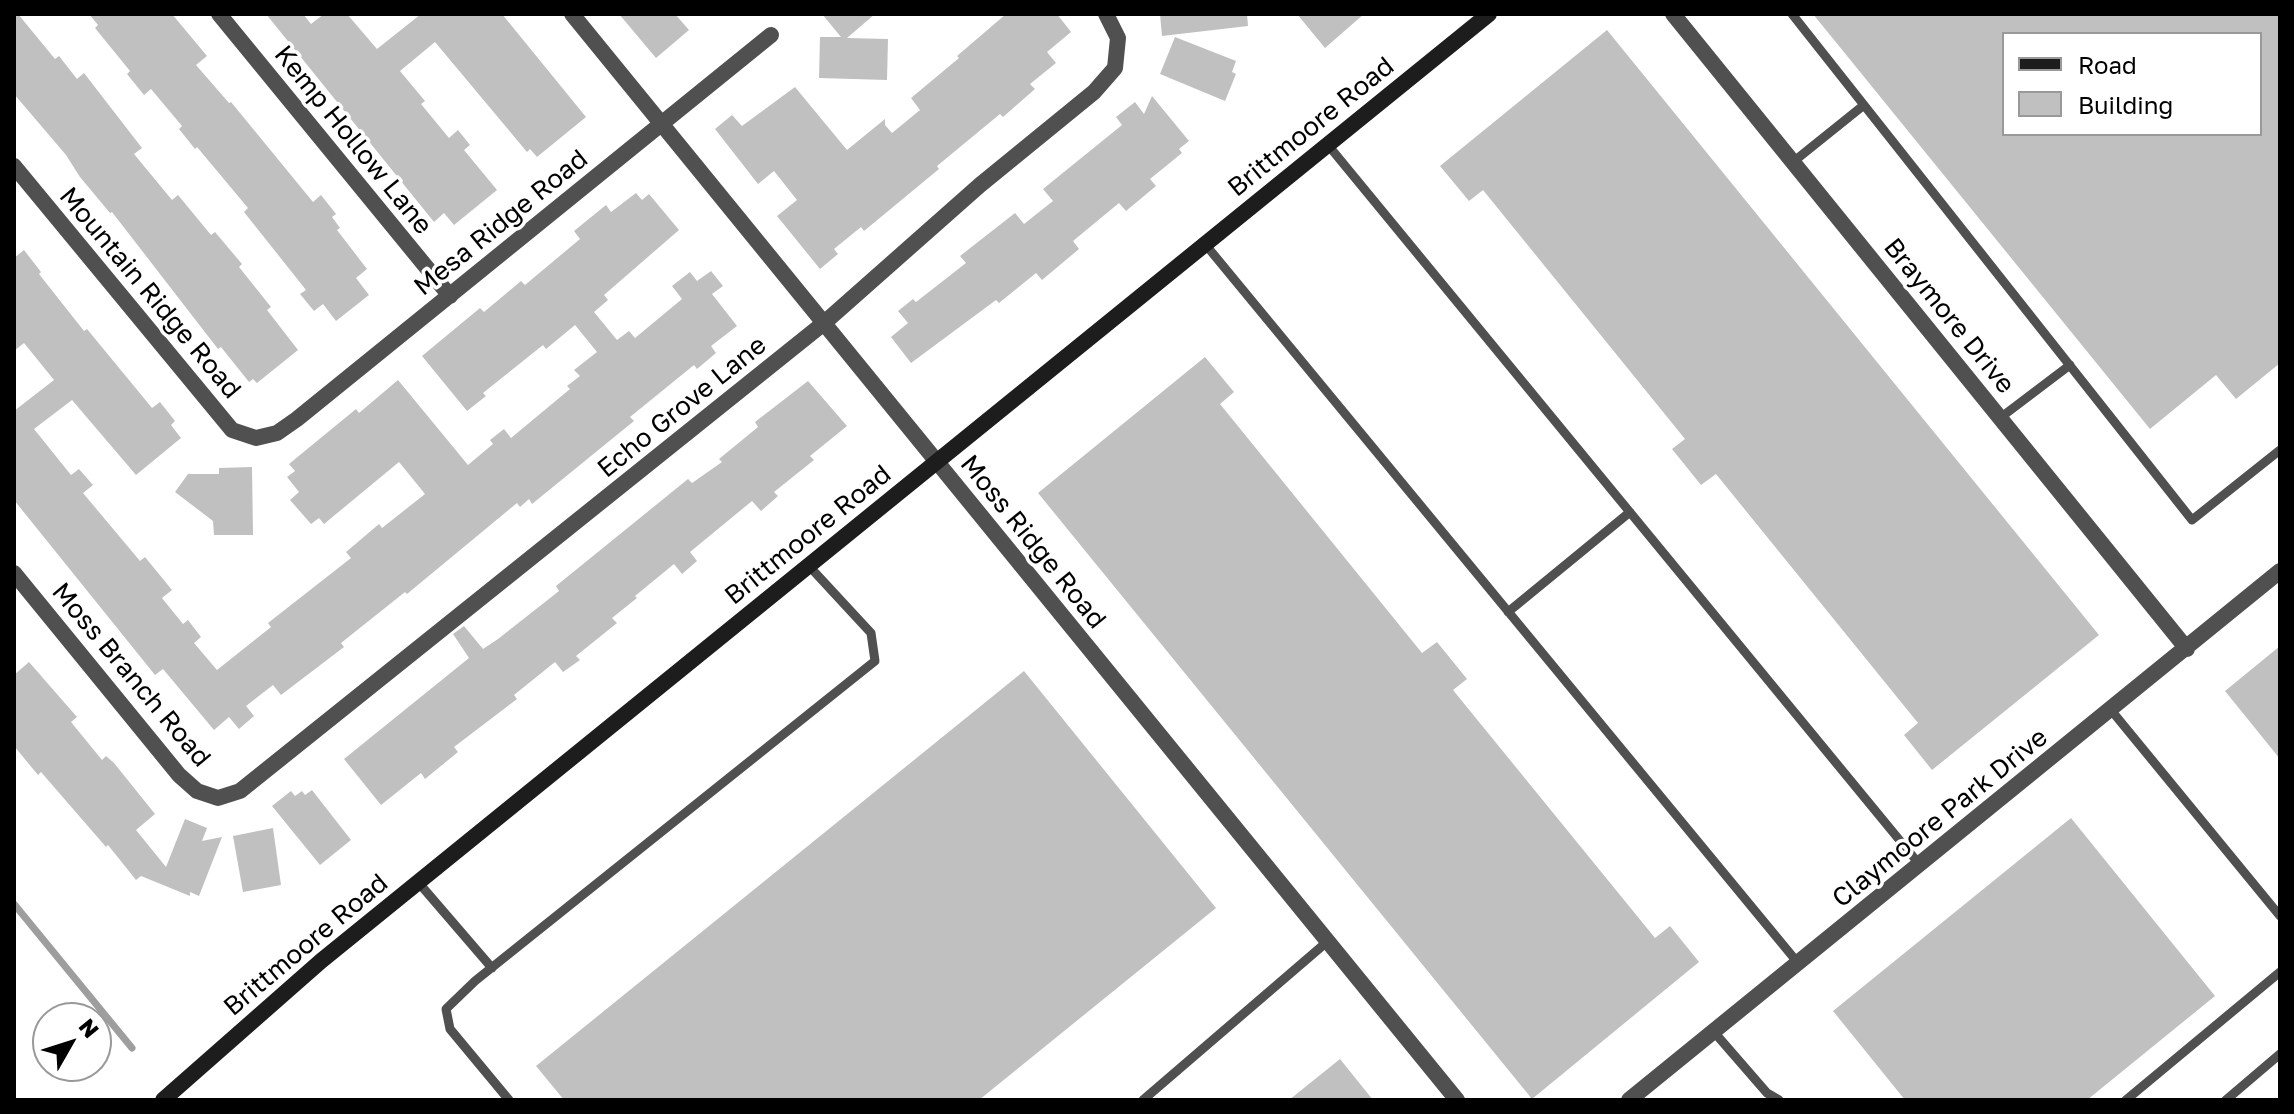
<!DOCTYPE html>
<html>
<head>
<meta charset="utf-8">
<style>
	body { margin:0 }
	#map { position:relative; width:2294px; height:1114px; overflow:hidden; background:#fff; font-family:"Golos Text",sans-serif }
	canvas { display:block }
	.frame { position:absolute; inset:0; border:16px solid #000; pointer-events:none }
	.legend { position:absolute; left:2002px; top:32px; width:260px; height:104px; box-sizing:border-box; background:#fff; border:2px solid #999; margin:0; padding:10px 14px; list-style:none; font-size:24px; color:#000 }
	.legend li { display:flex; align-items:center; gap:16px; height:40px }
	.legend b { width:40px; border:2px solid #999 }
	.north { position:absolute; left:32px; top:1002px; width:80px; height:80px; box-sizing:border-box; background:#fff; border:2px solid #999; border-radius:50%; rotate:51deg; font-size:22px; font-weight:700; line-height:32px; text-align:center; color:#000 }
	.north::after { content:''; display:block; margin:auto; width:28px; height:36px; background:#000; clip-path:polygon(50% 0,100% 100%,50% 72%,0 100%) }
</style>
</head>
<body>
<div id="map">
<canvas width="2294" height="1114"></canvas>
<div class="frame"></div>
<ul class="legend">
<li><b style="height:10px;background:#1d1d1d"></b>Road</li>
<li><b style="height:22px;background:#c0c0c0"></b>Building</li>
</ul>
<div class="north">N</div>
</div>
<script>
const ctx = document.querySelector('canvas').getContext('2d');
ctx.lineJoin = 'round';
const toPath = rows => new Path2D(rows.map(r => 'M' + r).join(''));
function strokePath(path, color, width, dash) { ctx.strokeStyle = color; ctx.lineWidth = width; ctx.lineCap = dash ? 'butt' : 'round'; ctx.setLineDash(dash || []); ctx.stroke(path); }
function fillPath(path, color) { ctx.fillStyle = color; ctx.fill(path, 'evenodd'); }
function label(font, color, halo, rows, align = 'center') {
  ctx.font = font + ' "Golos Text",sans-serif'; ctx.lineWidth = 7; ctx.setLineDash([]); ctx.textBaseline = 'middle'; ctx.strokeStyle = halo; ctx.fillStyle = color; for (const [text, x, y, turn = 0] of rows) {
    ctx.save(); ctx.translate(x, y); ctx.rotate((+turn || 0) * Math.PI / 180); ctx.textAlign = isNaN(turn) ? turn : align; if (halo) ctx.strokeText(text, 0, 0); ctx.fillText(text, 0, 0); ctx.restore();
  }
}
const stream = toPath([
	[14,904,132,1048]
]);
const building = toPath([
	[14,14,18,14,55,59,59,56,77,79,84,73,142,148,134,154,172,200,178,195,211,235,215,232,242,264,239,267,271,307,267,310,298,350,257,383,253,379,249,382,221,347,218,349,112,212,110,213,80,177,66,155,14,94],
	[89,14,172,14,207,56,196,65,229,103,231,102,313,202,321,195,336,214,332,217,340,228,337,230,367,269,356,278,369,295,336,321,323,304,314,311,300,294,306,290,244,212,248,208,197,147,195,149,179,129,182,126,151,89,144,95,127,74,130,71,95,28,98,25],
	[266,14,303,14,311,24,324,14,347,14,377,49,421,14,502,14,586,117,537,157,530,149,527,152,435,42,400,71,425,101,421,104,449,138,458,130,470,145,464,150,497,190,454,225,444,213,434,222],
	[619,14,675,14,689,30,656,58],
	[822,14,875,14,847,38,888,39,887,80,819,78,820,37,841,37],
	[1006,14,1057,14,1071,32,1047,52,1056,63,1030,84,1035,89,1003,117,1000,114,937,166,939,169,864,231,861,227,834,249,838,254,820,269,777,216,797,200,774,171,758,184,715,129,732,115,742,126,795,87,847,150,885,119,885,125,892,133,920,110,911,98,959,58,957,56],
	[1160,14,1247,14,1248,26,1162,36],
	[1297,14,1364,14,1325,48],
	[1813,14,2280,14,2280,363,2236,399,2216,375,2150,429],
	[2004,34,2260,34,2260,134,2004,134],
	[1607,30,2099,635,1932,770,1904,735,1918,723,1716,474,1701,485,1672,449,1685,439,1483,190,1469,201,1440,166],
	[1175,37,1236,61,1232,72,1236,74,1225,101,1160,74],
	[1152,96,1189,141,1179,149,1182,153,1150,179,1156,186,1126,211,1119,203,1073,241,1079,249,1042,280,1036,273,999,303,996,300,911,363,891,337,908,323,898,311,913,299,916,302,966,263,960,256,1015,213,1024,224,1053,201,1043,189,1122,125,1116,117,1135,102,1144,114],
	[636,193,642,200,649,194,679,230,604,295,608,300,594,312,617,340,629,331,635,338,682,299,672,286,690,272,697,281,711,271,723,286,712,294,737,326,711,346,716,353,697,369,694,365,630,417,634,421,532,504,529,499,520,507,517,503,407,594,405,592,341,643,344,647,281,695,273,685,246,706,254,716,239,729,229,717,214,730,163,669,155,675,14,500,14,411,54,380,24,343,14,351,14,258,24,250,41,272,39,274,84,331,87,329,152,408,160,402,175,421,171,425,181,438,136,475,72,400,34,429,71,475,79,469,93,485,83,493,140,561,145,557,172,590,162,598,183,624,188,620,201,637,194,643,217,670,271,627,268,623,351,558,346,552,379,524,382,528,425,494,399,462,324,524,319,518,311,524,290,500,299,492,287,477,295,471,289,464,356,409,359,413,398,380,468,465,493,444,490,440,504,429,511,438,570,389,567,386,580,376,574,370,597,352,575,325,546,349,543,345,483,393,486,396,467,411,422,356,480,308,484,312,521,281,525,285,580,239,574,231,606,205,611,212],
	[1205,357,1234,392,1220,404,1422,653,1437,642,1467,679,1453,690,1655,938,1670,926,1699,962,1532,1099,1038,493],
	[808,381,847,426,810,456,814,460,774,492,778,496,761,511,752,501,690,552,697,561,682,574,674,564,635,596,637,598,612,618,617,623,576,656,580,660,563,672,555,662,514,695,517,699,454,747,458,752,425,779,421,773,381,805,344,759,469,658,453,634,464,626,483,649,498,639,559,591,556,586,688,479,692,483,722,462,719,459,758,427,755,422],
	[252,467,253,535,214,535,213,521,175,492,188,474,219,474,219,468],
	[2280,646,2280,759,2225,691],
	[29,662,77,717,71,722,102,760,106,756,114,763,155,814,136,830,166,867,185,819,207,828,202,841,222,837,199,896,190,892,190,896,141,876,136,880,108,845,106,847,41,772,38,775,14,746,14,675],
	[1024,671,1216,908,979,1100,564,1100,536,1066],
	[312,790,351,840,320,865,272,806,291,791,295,796,302,791,305,795],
	[2071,818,2215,996,2087,1100,1905,1100,1833,1011],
	[273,828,281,885,243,892,233,836],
	[1340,1059,1373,1100,1289,1100]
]);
const lane = toPath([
	[1792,14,2192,520,2280,450],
	[1328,145,1920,865],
	[1793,162,1864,105],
	[1205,244,1798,963],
	[2000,418,2070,365],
	[1508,612,1630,512],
	[2111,710,2280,916],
	[418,882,492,968],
	[1714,1032,1767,1093,1779,1100],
	[509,1100,450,1029,446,1009,475,981,875,661,871,633,809,566],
	[1143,1100,1328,941],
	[2126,1100,2280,972],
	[2226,1100,2280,1054]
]);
const street = toPath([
	[219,14,450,296],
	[572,14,1457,1100],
	[1673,14,2187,649],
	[14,166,232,430,256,438,277,433,297,419,771,35],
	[14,573,179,775,197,791,218,798,240,791,824,323,980,185,1094,92,1115,68,1118,38,1106,14],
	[1629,1100,2280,571]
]);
const secondary = toPath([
	[163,1100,321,961,1489,14]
]);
const streetNames = [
	["Brittmoore Road",1311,127,-39],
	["Kemp Hollow Lane",353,140,51],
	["Mesa Ridge Road",501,223,-39],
	["Mountain Ridge Road",150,293,50],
	["Braymore Drive",1949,316,51],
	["Echo Grove Lane",682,407,-39],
	["Brittmoore Road",808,535,-39],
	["Moss Ridge Road",1033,542,51],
	["Moss Branch Road",131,675,50],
	["Claymoore Park Drive",1940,818,-39],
	["Brittmoore Road",306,945,-40]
];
strokePath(stream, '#9e9e9e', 7);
fillPath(building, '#c0c0c0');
strokePath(lane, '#505050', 9);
strokePath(street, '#505050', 16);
strokePath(secondary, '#1d1d1d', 16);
label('26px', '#000', '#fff', streetNames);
</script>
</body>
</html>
